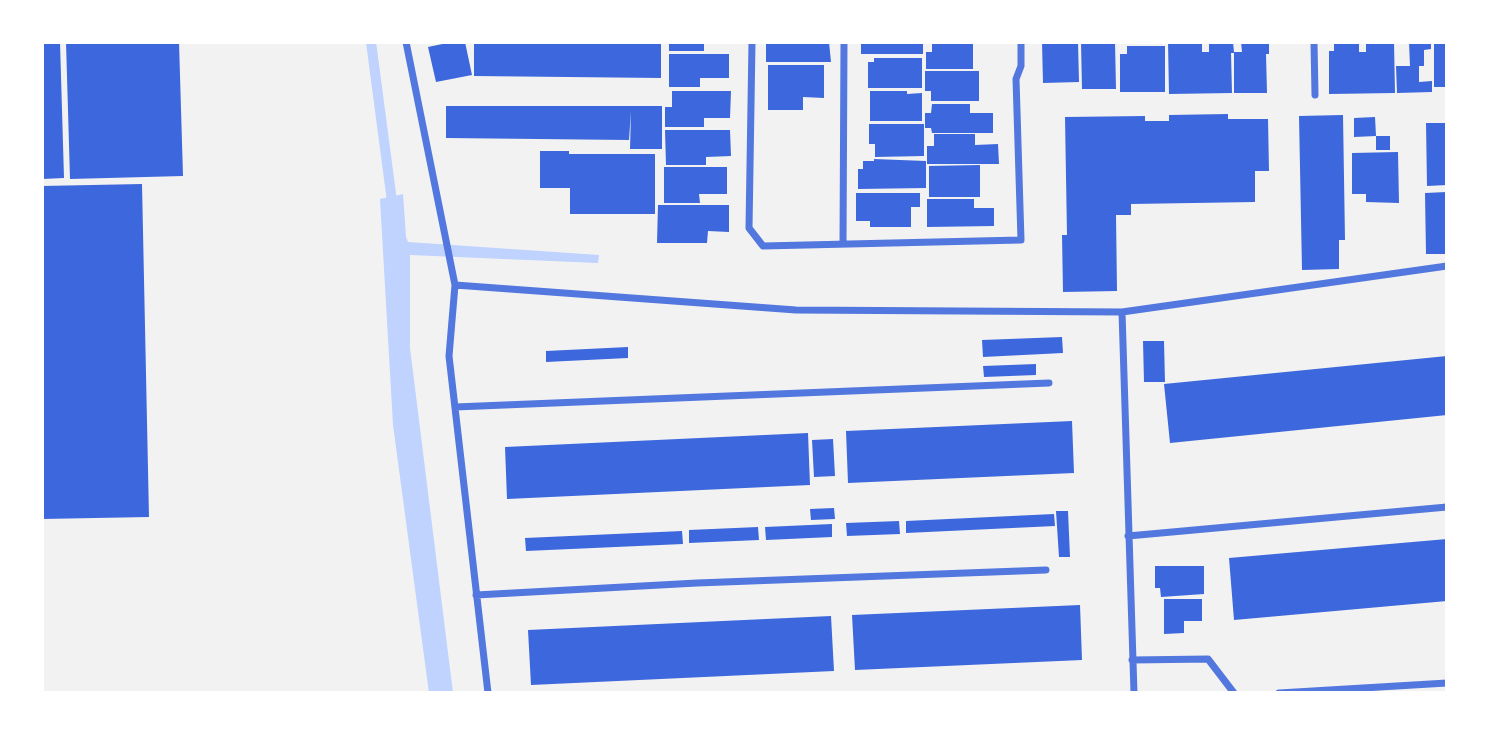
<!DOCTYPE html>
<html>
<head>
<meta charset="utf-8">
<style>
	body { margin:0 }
	#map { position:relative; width:1489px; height:735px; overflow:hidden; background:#f2f2f2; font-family:"Sofia Sans Condensed",sans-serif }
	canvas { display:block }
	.frame { position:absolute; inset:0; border:44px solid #fff; pointer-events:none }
</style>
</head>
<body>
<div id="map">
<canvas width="1489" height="735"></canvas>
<div class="frame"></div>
</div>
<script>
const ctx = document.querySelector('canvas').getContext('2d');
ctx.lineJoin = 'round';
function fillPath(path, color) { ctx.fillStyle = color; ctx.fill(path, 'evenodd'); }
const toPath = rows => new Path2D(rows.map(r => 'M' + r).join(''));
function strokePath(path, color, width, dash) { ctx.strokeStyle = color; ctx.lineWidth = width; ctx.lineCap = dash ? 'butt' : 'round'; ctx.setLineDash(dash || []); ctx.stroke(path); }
const water = toPath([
	[403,194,406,237,408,242,599,255,598,263,410,255,410,348,453,693,429,693,393,425,380,199]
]);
const stream = toPath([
	[371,42,393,209]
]);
const building = toPath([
	[42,42,60,42,64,178,42,179],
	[66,42,179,42,183,176,70,179],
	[452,42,465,42,472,75,436,82,428,47],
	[474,42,661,42,661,78,474,76],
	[669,42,704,42,704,51,669,51],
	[766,42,829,42,831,62,766,62],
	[861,42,923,42,923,54,861,54],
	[932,42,973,42,973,69,926,69,926,52,932,52],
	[1042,42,1078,42,1079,82,1043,83],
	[1081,42,1115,42,1116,89,1082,89],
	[1168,42,1202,42,1202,52,1209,52,1209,42,1233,42,1234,52,1242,52,1241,42,1269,42,1269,54,1266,54,1267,93,1234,93,1234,53,1231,53,1232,93,1169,94],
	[1334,42,1359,42,1359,52,1366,52,1366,42,1394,42,1395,93,1329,94,1329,51,1334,51],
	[1409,42,1431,42,1431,49,1424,50,1424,66,1419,66,1419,82,1432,81,1432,92,1397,93,1396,66,1410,66],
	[1434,42,1447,42,1447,87,1434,87],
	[1127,46,1165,46,1165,92,1120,92,1120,54,1127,54],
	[669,54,729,54,729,78,700,78,700,87,669,87],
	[874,58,922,58,922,88,868,88,868,62,874,62],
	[768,65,824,65,824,98,803,97,803,110,768,110],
	[925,71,979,71,979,101,931,101,931,91,925,91],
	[672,91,731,91,730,118,704,118,704,127,665,127,665,107,672,107],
	[870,91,907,91,907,94,922,93,922,121,870,121],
	[932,104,970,104,970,113,993,113,993,133,932,133,931,128,925,128,925,113,931,113],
	[446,106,662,106,662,149,630,149,631,111,629,140,446,138],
	[1228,114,1228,119,1268,119,1269,171,1255,171,1255,202,1131,204,1131,215,1116,215,1117,291,1063,292,1062,235,1067,235,1065,117,1145,116,1145,121,1169,121,1169,115],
	[1343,115,1345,240,1339,240,1339,269,1302,270,1299,116],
	[1375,117,1376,136,1354,137,1354,118],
	[1426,123,1447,123,1447,185,1427,186],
	[869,124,924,124,924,156,875,157,875,144,869,144],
	[665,130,730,130,731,156,706,157,706,165,666,165],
	[934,134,975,134,975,145,998,144,999,164,927,164,927,146,934,146],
	[1376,136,1390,136,1390,150,1376,150],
	[540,151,569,151,569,154,655,154,655,214,570,214,570,188,540,188],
	[1398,152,1399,203,1366,202,1366,194,1352,194,1352,153],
	[874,159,926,161,926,188,858,189,858,169,863,169,863,161,874,161],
	[980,165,980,197,929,197,929,166],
	[664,167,727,167,727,194,699,194,700,203,664,203],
	[142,184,149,517,42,519,42,186],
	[1447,192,1447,254,1426,254,1425,193],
	[856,193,920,193,920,207,911,207,911,227,870,227,870,221,856,221],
	[927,199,974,199,974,208,994,208,994,226,927,227],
	[658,205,729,205,729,232,708,231,707,243,657,243],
	[1062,337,1063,353,983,357,982,340],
	[1143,341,1164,341,1165,382,1144,382],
	[628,347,628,358,546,362,546,351],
	[1447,356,1447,415,1170,443,1164,384],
	[1036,364,1036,375,984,377,983,366],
	[1072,421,1074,473,848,483,846,431],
	[808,433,810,485,507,499,505,447],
	[833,439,835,476,814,477,812,440],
	[834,508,835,519,811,520,810,509],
	[1056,511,1068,511,1070,557,1059,557],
	[1054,514,1055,526,906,533,906,521],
	[899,521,900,534,847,536,846,523],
	[832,524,832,537,766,540,765,527],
	[758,527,759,540,689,543,689,530],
	[682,531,683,544,526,551,525,538],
	[1447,539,1447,601,1234,620,1229,558],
	[1155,566,1204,566,1204,594,1161,597,1160,588,1155,588],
	[1164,599,1202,599,1202,621,1184,621,1184,633,1164,634],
	[1080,605,1082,660,855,670,852,615],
	[831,616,834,671,531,685,528,630]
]);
const minor = toPath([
	[406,42,455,285,449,356,488,693],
	[752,42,749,228,763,246,1021,240,1016,79,1021,66,1021,42],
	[1314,42,1315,95],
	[843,244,844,42],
	[455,285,796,310,1122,312,1447,266],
	[1122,312,1134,693],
	[455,407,1049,383],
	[1128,536,1447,507],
	[476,595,697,583,1046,570],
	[1132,660,1208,659,1234,693],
	[1279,693,1447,683]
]);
fillPath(water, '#bfd3fe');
strokePath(stream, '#bfd3fe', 10);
fillPath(building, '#3d67dc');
strokePath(minor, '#5277de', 7);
</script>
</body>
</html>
